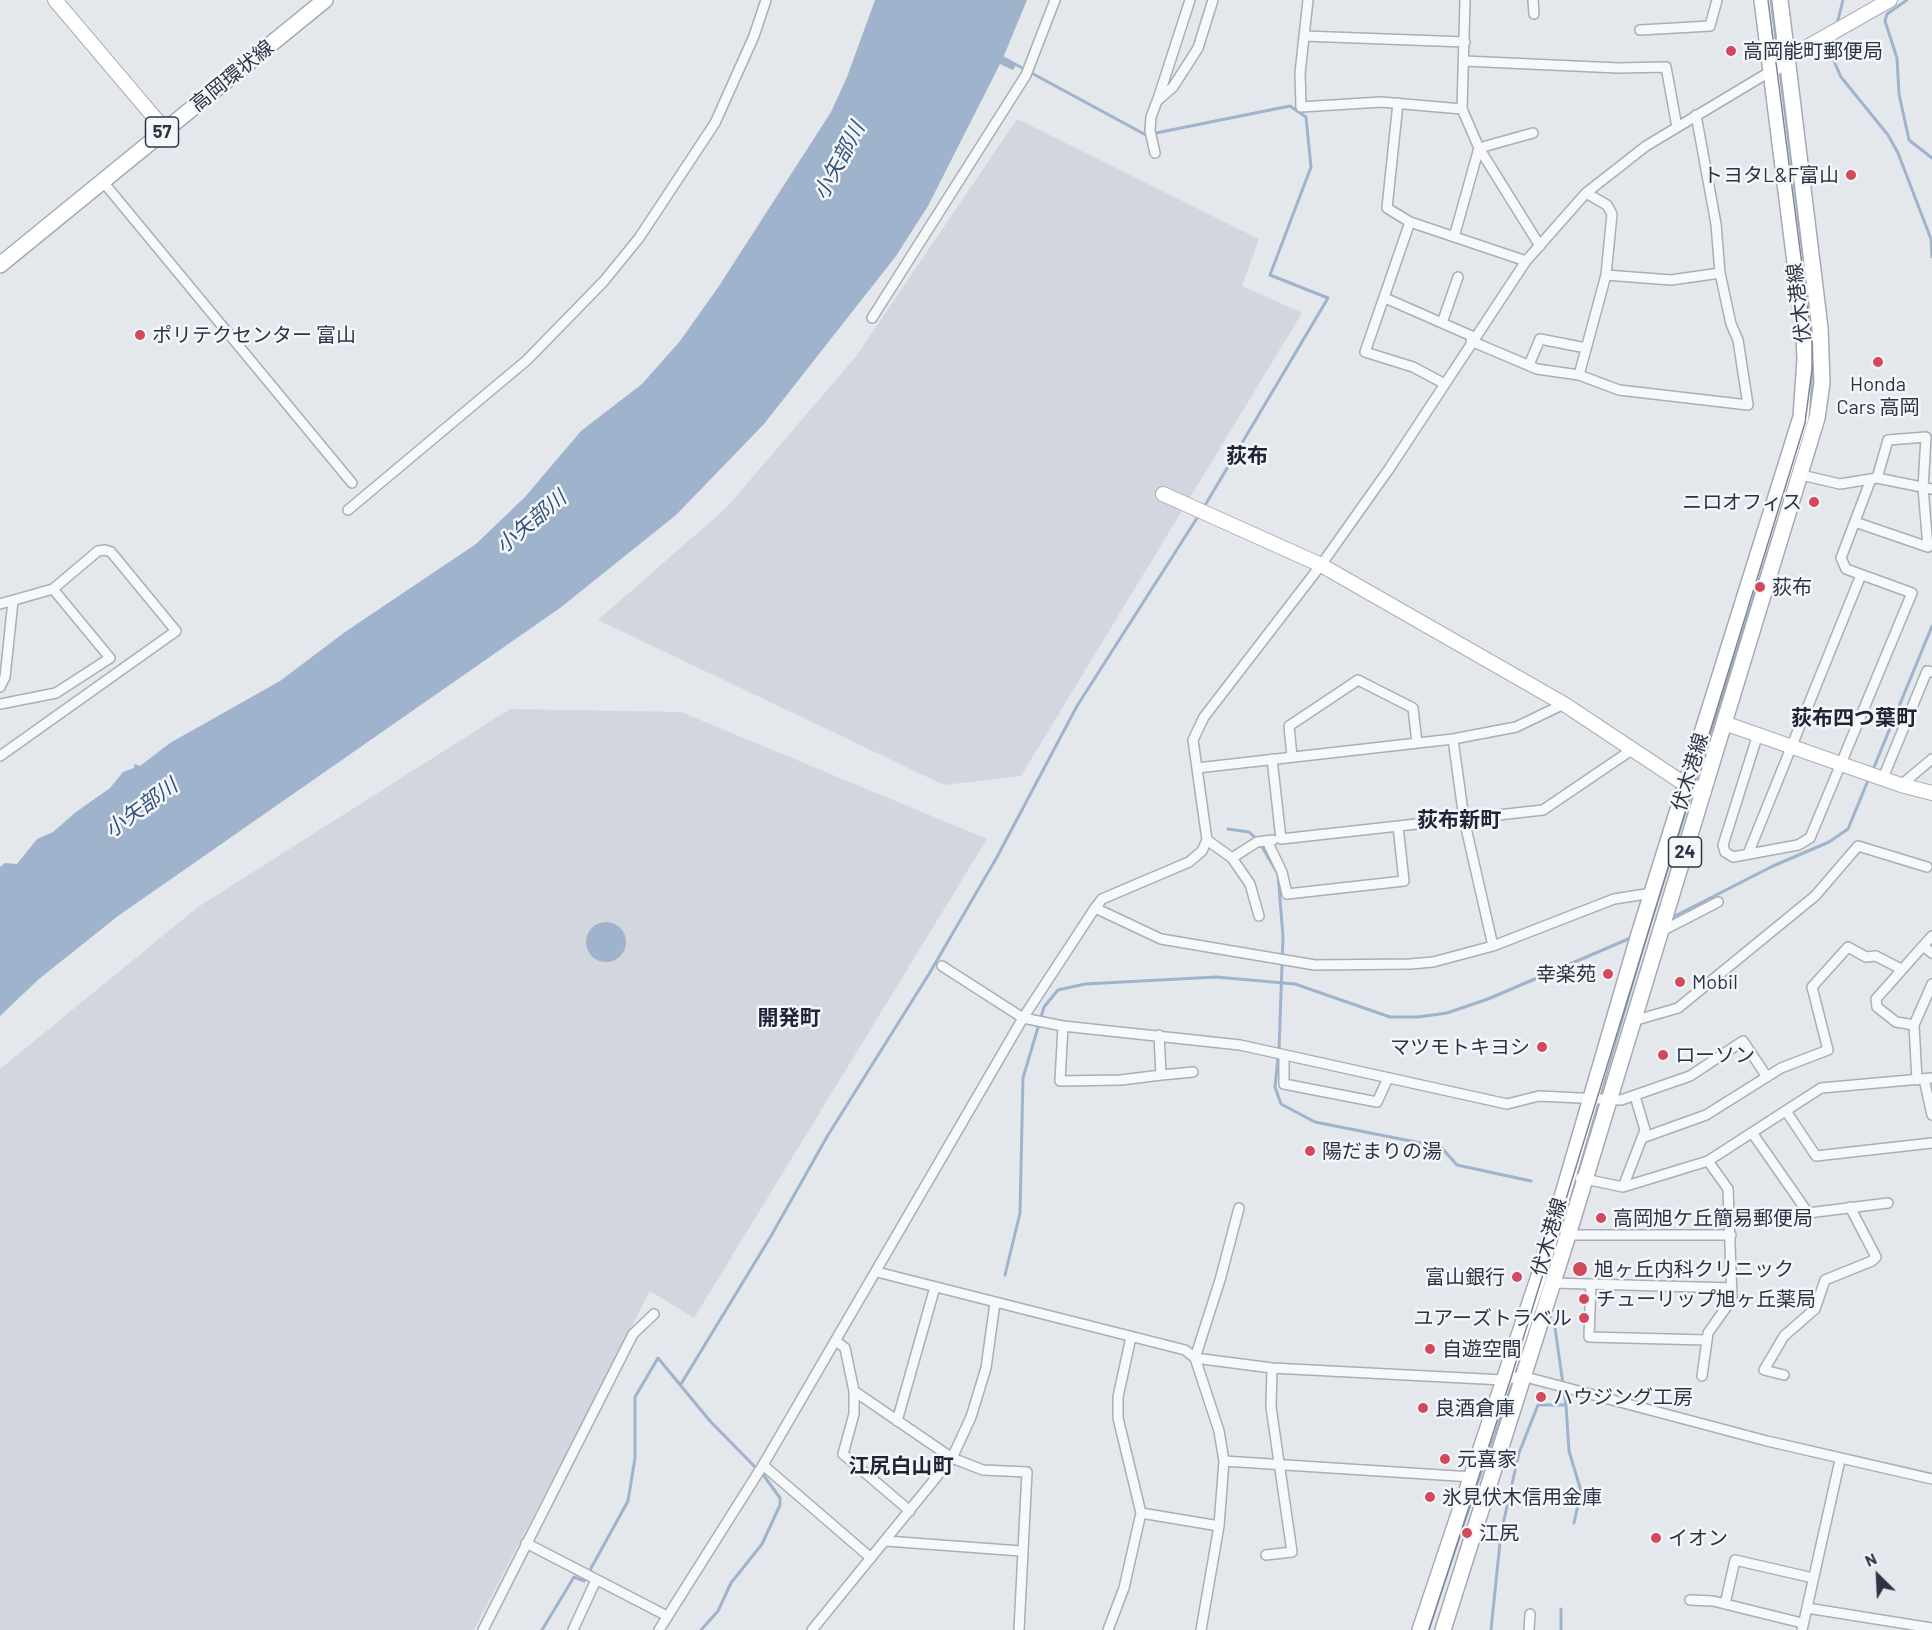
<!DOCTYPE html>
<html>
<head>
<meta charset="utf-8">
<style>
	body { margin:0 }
	#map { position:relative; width:1932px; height:1630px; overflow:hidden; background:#e4e7ec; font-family:Barlow,sans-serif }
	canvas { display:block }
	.north { position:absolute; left:1848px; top:1546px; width:60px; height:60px; -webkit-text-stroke:4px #f4f6f9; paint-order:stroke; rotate:336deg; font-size:16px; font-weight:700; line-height:24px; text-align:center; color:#2b3445 }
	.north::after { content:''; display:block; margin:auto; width:21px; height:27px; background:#2b3445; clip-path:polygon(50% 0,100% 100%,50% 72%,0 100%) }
</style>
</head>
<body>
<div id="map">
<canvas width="1932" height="1630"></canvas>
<div class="north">N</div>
</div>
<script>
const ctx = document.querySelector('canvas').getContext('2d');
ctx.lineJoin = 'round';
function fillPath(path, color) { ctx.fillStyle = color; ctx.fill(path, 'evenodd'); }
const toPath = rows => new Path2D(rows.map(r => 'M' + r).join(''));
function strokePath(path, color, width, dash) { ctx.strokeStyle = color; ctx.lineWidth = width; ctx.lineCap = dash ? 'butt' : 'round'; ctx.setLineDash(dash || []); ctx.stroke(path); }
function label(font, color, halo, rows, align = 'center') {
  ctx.font = font + ' Barlow,"Noto Sans JP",sans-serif'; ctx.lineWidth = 5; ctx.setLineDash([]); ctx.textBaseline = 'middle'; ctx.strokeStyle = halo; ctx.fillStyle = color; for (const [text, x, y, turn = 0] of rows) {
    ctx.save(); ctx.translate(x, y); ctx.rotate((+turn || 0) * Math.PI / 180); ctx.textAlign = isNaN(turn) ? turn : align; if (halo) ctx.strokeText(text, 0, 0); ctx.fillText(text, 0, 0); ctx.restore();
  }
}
const built = toPath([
	[1017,119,1259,239,1242,286,1302,313,1021,776,944,785,598,620,726,508,857,355],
	[510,709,681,712,987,839,694,1318,650,1291,474,1630,0,1630,0,1069,198,907]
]);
const water = toPath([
	[875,0,1027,0,1003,58,1016,65,1013,70,1000,64,928,206,896,256,764,424,676,515,560,608,118,916,39,979,0,1016,0,867,5,863,17,864,37,839,53,832,76,812,110,788,123,772,134,768,134,764,140,766,170,743,280,681,345,632,476,544,525,497,581,431,642,384,680,341,719,286,831,112,847,77],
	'586 942a20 20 0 1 1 40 0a20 20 0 1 1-40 0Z'
]);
const stream = toPath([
	[1907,0,1887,14,1885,21,1897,58,1899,94,1909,140,1932,158],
	[1837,24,1843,0],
	[1836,37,1833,59,1841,77,1888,135,1898,153,1931,239,1932,257],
	[1000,56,1146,135,1290,106,1306,117,1311,167,1270,275,1328,298,1204,507],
	[1872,772,1932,626],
	[1228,829,1249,832,1258,840,1278,874,1283,937,1279,1050],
	[1671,918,1773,866,1829,842,1848,829,1869,778],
	[1278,1057,1275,1087,1281,1104,1315,1122,1441,1147,1457,1165,1531,1181],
	[1005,1275,1020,1213,1023,1078,1044,1007,1058,990,1085,984,1216,977,1295,984,1390,1017,1418,1017,1447,1013,1488,999,1633,937],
	[1554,1321,1566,1405,1569,1451,1581,1491,1574,1523],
	[681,1384,771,1236,828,1135,929,974,997,857,1077,706,1199,515],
	[1561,1609,1561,1630],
	[542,1630,574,1577,584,1581,628,1501,635,1458,635,1397,658,1358,710,1421,757,1469],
	[701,1630,718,1611,731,1583,762,1544,780,1505,780,1498,762,1473],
	[1491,1630,1501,1533,1519,1453,1538,1405,1566,1405]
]);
const street = toPath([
	[1308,0,1300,73,1301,107,1381,102,1462,109],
	[1465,0,1462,109,1479,148,1540,246],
	[1533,0,1534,14],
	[1640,30,1710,26,1717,0],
	[1304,36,1465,42],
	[1464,61,1618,68,1666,67,1677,127],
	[1158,99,1190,0],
	[1398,103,1387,208,1410,222],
	[1155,153,1150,131,1151,117,1157,101,1173,87,1198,48,1213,0],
	[104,183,352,483],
	[1586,193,1607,205,1612,214,1606,275,1579,375,1619,390,1748,405,1738,340,1731,324,1720,273,1716,224,1696,115],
	[1454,237,1479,148,1533,133],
	[1606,275,1671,280,1720,273],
	[1385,298,1474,337],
	[872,318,1026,75,1055,0],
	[1442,323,1458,277],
	[1471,341,1537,369,1579,375],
	[1529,365,1540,339,1586,348],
	[1445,384,1413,367,1365,352,1410,222,1526,261],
	[1797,474,1840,484,1877,478,1932,489],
	[348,510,527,360,604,281,639,238,715,123,754,36,766,0],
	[1855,522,1928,547,1923,488,1926,437,1888,440,1877,478],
	[0,604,53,589,98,551,105,550,111,552,176,631,0,756],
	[0,687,5,677,13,601],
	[0,704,56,693,110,658,53,589],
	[1758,734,1723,845,1725,852,1733,857,1798,845,1810,838,1912,593,1846,569,1841,558,1871,479],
	[1453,739,1464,819,1493,946],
	[1292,757,1289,726,1358,680,1413,708,1417,743],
	[1272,759,1281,839,1543,810,1633,749],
	[1197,768,1453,739,1516,727,1564,704],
	[1883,778,1927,671,1932,672],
	[1901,785,1932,759],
	[1207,840,1232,858,1250,884,1259,916],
	[1267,841,1282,872,1287,894,1404,881,1398,826],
	[1748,854,1861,575],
	[1232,858,1257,842,1273,840],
	[1095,908,1161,939,1315,965,1410,964,1433,962,1493,946,1614,899,1652,893],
	[1660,932,1718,902],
	[1932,936,1923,946,1932,953],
	[942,966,1023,1018,1063,1026,1240,1045,1507,1104,1539,1096,1621,1100,1690,1076,1743,1041,1767,1077],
	[1633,1021,1678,1008,1815,896,1858,846,1927,867],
	[1914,1025,1896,1022,1877,1007,1876,999,1923,946],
	[1063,1026,1060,1081,1121,1080,1161,1075,1159,1035],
	[1284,1055,1284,1084,1377,1102,1388,1078],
	[1161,1075,1193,1072],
	[1924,1079,1932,1115],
	[1917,1080,1914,1025,1932,984],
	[1786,1111,1816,1156,1932,1143],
	[1753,1134,1808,1213,1888,1203],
	[1642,1138,1706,1115,1781,1068,1828,1050,1812,987,1848,947,1866,957,1876,956,1901,969],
	[1580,1178,1623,1187,1708,1161,1821,1088,1932,1078],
	[1623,1187,1645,1130,1635,1096],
	[1568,1235,1731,1235],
	[877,1272,1185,1350,1195,1358,1219,1431,1224,1461,1219,1526,1201,1630],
	[1553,1283,1732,1288],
	[1591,1284,1589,1337,1706,1340],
	[836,1341,845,1348,854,1391,952,1458,983,1470,1027,1472,1019,1630],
	[1195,1358,1272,1368,1503,1380,1522,1376,1767,1441,1932,1479],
	[1195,1358,1220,1280,1239,1208],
	[1784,1375,1764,1370,1784,1336,1815,1309,1825,1280,1872,1261,1876,1257,1850,1207],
	[1702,1376,1708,1333,1732,1299,1728,1189,1708,1161],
	[854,1391,854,1414,843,1454,910,1511],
	[897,1421,935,1287],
	[1224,1461,1472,1477],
	[763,1465,871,1558],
	[1141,1513,1219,1526],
	[886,1541,1021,1551],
	[526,1543,667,1616],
	[1266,1555,1292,1552,1271,1407,1272,1368],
	[1690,1600,1713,1601,1802,1623],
	[1725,1604,1735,1560,1813,1578],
	[1807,1608,1932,1628],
	[483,1630,633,1334,654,1314],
	[573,1630,596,1580],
	[659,1630,763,1465,1023,1018,1095,908,1102,899,1189,862,1202,851,1207,840,1193,740,1204,717,1321,565,1389,469,1526,261,1586,193,1646,146,1771,71],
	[812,1630,952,1458,971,1417,986,1368,995,1303],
	[1108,1630,1124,1588,1141,1513,1118,1418,1118,1397,1131,1337],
	[1529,1630,1530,1614],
	[1802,1630,1840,1460]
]);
const secondary = toPath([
	[55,0,165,130],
	[1771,71,1793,55,1890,0],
	[1163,494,1321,565,1564,704,1680,781,1704,791],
	[1724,723,1901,785,1932,793]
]);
const primary = toPath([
	[0,265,325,0],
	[1420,1630,1538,1279,1639,934,1801,417,1805,360,1804,334,1762,0],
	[1443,1630,1568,1235,1817,418,1822,383,1820,328,1780,0]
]);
const tram = toPath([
	[1429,1630,1511,1378,1805,423,1812,369,1812,343,1768,0]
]);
const markers = [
	[1731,51,6,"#d1495b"],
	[1851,175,6,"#d1495b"],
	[140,335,6,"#d1495b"],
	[1878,362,6,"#d1495b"],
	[1814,502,6,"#d1495b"],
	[1760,587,6,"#d1495b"],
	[1608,974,6,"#d1495b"],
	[1680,982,6,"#d1495b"],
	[1542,1047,6,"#d1495b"],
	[1663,1055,6,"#d1495b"],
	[1310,1151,6,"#d1495b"],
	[1601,1218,6,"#d1495b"],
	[1580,1269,8,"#d1495b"],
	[1517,1277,6,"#d1495b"],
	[1584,1299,6,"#d1495b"],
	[1584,1318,6,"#d1495b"],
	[1430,1349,6,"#d1495b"],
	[1541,1397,6,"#d1495b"],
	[1423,1408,6,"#d1495b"],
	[1445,1459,6,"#d1495b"],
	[1430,1497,6,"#d1495b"],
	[1467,1533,6,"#d1495b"],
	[1656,1538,6,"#d1495b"]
];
const shields = [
	[162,132,33],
	[1685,852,33]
];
const shieldNames = [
	["57",162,132],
	["24",1685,852]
];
const poiNames = [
	["高岡能町郵便局",1743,51],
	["トヨタL&F富山",1839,175,"right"],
	["ポリテクセンター 富山",152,335],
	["Honda",1878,384,"center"],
	["Cars 高岡",1878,407,"center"],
	["ニロオフィス",1802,502,"right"],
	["荻布",1772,587],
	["幸楽苑",1596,974,"right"],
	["Mobil",1692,982],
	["マツモトキヨシ",1530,1047,"right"],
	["ローソン",1675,1055],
	["陽だまりの湯",1322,1151],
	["高岡旭ケ丘簡易郵便局",1613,1218],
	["旭ヶ丘内科クリニック",1594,1269],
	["富山銀行",1505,1277,"right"],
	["チューリップ旭ヶ丘薬局",1596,1299],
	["ユアーズトラベル",1572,1318,"right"],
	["自遊空間",1442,1349],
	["ハウジング工房",1553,1397],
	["良酒倉庫",1435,1408],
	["元喜家",1457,1459],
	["氷見伏木信用金庫",1442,1497],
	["江尻",1479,1533],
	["イオン",1668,1538]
];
const streetNames = [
	["高岡環状線",232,76,-39],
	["伏木港線",1799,303,-97],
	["伏木港線",1690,772,-73],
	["伏木港線",1549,1237,-74]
];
const waterNames = [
	["小矢部川",839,161,-62],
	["小矢部川",531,522,-40],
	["小矢部川",141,808,-36]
];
const neighbourhoodNames = [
	["荻布",1247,456],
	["荻布四つ葉町",1854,718],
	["荻布新町",1459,820],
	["開発町",789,1018],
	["江尻白山町",901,1466]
];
fillPath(built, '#d2d6de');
fillPath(water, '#9fb4cc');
strokePath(stream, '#9fb4cc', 3);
strokePath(street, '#a9aeb7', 12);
strokePath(secondary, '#a9aeb7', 16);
strokePath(primary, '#a3abb8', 18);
strokePath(street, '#f7f8fa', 9);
strokePath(secondary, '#fff', 14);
strokePath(primary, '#fff', 15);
strokePath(tram, '#7d8696', 1.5);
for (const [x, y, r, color] of markers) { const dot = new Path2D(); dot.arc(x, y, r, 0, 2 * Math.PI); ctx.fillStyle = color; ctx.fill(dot); strokePath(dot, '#f4f6f9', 2); }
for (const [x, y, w] of shields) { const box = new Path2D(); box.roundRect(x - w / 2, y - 15, w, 30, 4.5); ctx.fillStyle = '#f4f6f9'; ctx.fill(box); strokePath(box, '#2b3445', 1.5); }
label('bold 18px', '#2b3445', null, shieldNames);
label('20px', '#2b3445', '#f4f6f9', poiNames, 'left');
label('20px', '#2b3445', '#f4f6f9', streetNames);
label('italic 21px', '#34527a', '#f4f6f9', waterNames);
label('bold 21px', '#1d2536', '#f4f6f9', neighbourhoodNames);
</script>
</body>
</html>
